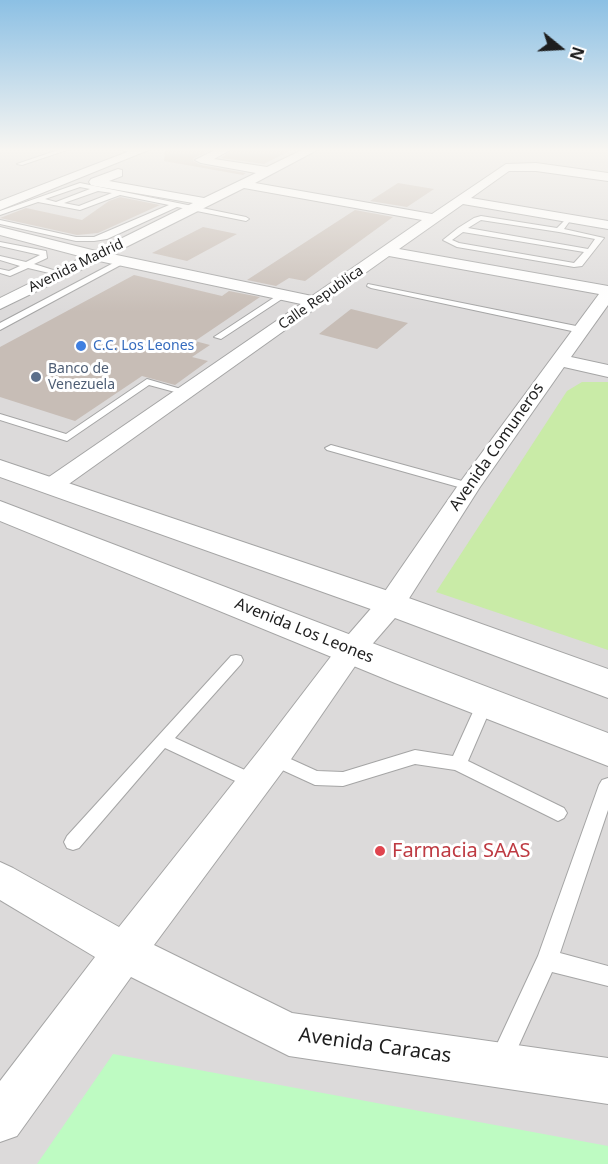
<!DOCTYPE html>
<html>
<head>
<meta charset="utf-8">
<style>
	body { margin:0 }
	#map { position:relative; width:608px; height:1164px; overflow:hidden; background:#efebe3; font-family:"Noto Sans",sans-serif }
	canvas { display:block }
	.north { position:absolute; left:530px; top:18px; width:60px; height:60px; -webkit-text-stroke:4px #fff; paint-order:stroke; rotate:108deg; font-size:16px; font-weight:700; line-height:24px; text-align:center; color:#1e1e1e }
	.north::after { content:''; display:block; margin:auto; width:21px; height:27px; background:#1e1e1e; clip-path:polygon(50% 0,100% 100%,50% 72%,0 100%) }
</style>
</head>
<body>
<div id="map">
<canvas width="608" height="1164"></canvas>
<div class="north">N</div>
</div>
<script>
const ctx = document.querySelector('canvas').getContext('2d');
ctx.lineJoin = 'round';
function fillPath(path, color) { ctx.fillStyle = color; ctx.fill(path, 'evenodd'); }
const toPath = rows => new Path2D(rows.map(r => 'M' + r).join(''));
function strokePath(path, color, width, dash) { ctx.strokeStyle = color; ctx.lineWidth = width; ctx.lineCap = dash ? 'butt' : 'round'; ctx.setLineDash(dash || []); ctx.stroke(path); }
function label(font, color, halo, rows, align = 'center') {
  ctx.font = font + ' "Noto Sans",sans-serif'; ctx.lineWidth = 6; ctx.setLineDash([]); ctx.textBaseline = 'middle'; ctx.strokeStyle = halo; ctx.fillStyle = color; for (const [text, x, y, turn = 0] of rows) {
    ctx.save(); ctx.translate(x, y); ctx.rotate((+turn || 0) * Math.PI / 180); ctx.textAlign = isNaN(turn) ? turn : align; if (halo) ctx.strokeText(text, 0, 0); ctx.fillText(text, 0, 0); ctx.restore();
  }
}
const residential = toPath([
	[0,149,608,149,608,1164,0,1164]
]);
const grass = toPath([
	[582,382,608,382,608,650,436,592,567,391]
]);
const park = toPath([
	[113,1054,608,1146,608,1164,37,1164]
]);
const building = toPath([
	[165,149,212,149,194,158,193,161,201,165,246,173,243,175,164,161],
	[234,149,293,149,264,164,221,158],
	[398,183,434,189,407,207,370,201],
	[120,197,160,205,98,233,77,235,0,218,26,208,82,220,109,201],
	[355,210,393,217,305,281,289,278,276,286,247,280],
	[203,227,237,234,187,261,152,253],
	[134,275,222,296,229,291,260,297,195,341,210,345,192,357,208,361,175,385,142,376,75,421,0,397,0,347],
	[351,309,408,323,377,349,319,334]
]);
const service = toPath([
	[61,149,70,149,22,165,17,164,61,149],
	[117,149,130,149,141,152,138,154,117,149],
	[80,183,246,217,249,219,246,221,177,207,107,239,94,241,76,241,0,224,0,220,76,237,94,237,169,205,120,195,80,210,38,202,0,215,0,211,80,183],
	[80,187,90,189,56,202,45,199,80,187],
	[98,191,112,193,79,206,64,203,98,191],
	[481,216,557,228,569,216,572,218,564,229,604,238,582,266,574,267,457,247,443,240,458,228,474,218,481,216],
	[481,220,559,232,595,239,588,249,468,228,481,220],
	[463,232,584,252,574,263,459,243,452,240,463,232],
	[0,242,46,251,47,258,34,264,66,274,62,276,28,268,10,276,0,273,0,269,9,271,20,266,0,260,0,256,26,262,40,255,0,246,0,242],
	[121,259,128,261,0,330,0,323,121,259],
	[368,284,581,327,585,330,581,333,371,288,367,286,368,284],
	[281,293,288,295,221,339,214,337,281,293],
	[147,379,191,392,186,395,149,385,67,441,0,420,0,414,66,434,147,379],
	[331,445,473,484,475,486,469,490,327,450,325,448,331,445],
	[236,655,241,656,243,660,241,664,175,738,260,777,263,782,260,787,254,789,248,787,165,748,79,848,73,850,67,848,64,842,67,836,231,656,236,655],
	[485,697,491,699,493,703,468,761,564,808,567,813,564,818,558,821,552,818,455,770,415,764,343,786,315,785,267,763,265,758,267,753,273,751,317,771,343,772,415,750,453,756,477,703,479,699,485,697],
	[608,778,608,810,560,953,608,966,608,986,552,972,509,1067,501,1070,493,1067,490,1059,538,956,599,785,602,780,608,778]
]);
const minor = toPath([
	[135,149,151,149,0,210,0,201,135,149],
	[217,149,232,149,214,159,267,167,304,149,319,149,255,183,432,214,506,164,536,163,608,173,608,181,536,171,509,171,471,198,608,221,608,229,463,204,399,249,608,286,608,305,571,357,608,365,608,377,564,367,480,487,401,611,362,656,285,768,154,945,292,1013,608,1058,608,1104,289,1056,131,977,17,1136,0,1142,0,1081,95,957,0,900,0,862,13,868,119,927,261,748,342,642,381,597,461,481,599,294,389,256,59,491,51,493,43,491,39,486,43,481,301,304,99,261,0,309,0,298,83,257,0,235,0,227,96,251,193,203,95,186,91,185,89,182,91,179,118,169,122,170,122,176,109,181,204,198,256,173,201,163,195,160,217,149],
	[244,188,422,220,312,296,112,254,244,188]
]);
const tertiary = toPath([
	[0,460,403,596,608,669,608,698,379,612,0,477,0,460],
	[0,501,608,733,608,766,395,683,0,521,0,501]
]);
const markers = [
	[81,346,6,"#3f7fe0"],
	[36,377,6,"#5c6f8a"],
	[380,851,6,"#e0444e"]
];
const farStreetnames = [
	["Avenida Madrid",76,266,-26],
	["Calle Republica",321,298,-35]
];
const farShopnames = [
	["C.C. Los Leones",93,346]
];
const farServicenames = [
	["Banco de",48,369],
	["Venezuela",48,385]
];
const streetNames = [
	["Avenida Comuneros",497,447,-55],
	["Avenida Los Leones",304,631,22]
];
const nearHealthnames = [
	["Farmacia SAAS",392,851]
];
const nearStreetnames = [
	["Avenida Caracas",375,1046,8]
];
fillPath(residential, '#dcdada');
fillPath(grass, '#c9eba7');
fillPath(park, '#befbc2');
fillPath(building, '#c7bdb6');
strokePath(service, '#a5a5a5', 2);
strokePath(minor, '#a5a5a5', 2);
strokePath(tertiary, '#a5a5a5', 2);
fillPath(service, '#fff');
fillPath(minor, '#fff');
fillPath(tertiary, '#fff');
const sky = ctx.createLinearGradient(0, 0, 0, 312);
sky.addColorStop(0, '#8cc0e4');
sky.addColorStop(0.48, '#f8f6f2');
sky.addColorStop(1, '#f8f6f200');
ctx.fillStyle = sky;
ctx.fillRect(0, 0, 608, 312);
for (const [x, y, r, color] of markers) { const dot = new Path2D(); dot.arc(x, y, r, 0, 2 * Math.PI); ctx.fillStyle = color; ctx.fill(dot); strokePath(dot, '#fff', 2); }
label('14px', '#1e1e1e', '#fff', farStreetnames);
label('14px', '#366cbe', '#fff', farShopnames, 'left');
label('14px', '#4e5e75', '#fff', farServicenames, 'left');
label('16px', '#1e1e1e', '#fff', streetNames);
label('20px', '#be3a42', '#fff', nearHealthnames, 'left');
label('20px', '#1e1e1e', '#fff', nearStreetnames);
</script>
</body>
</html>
